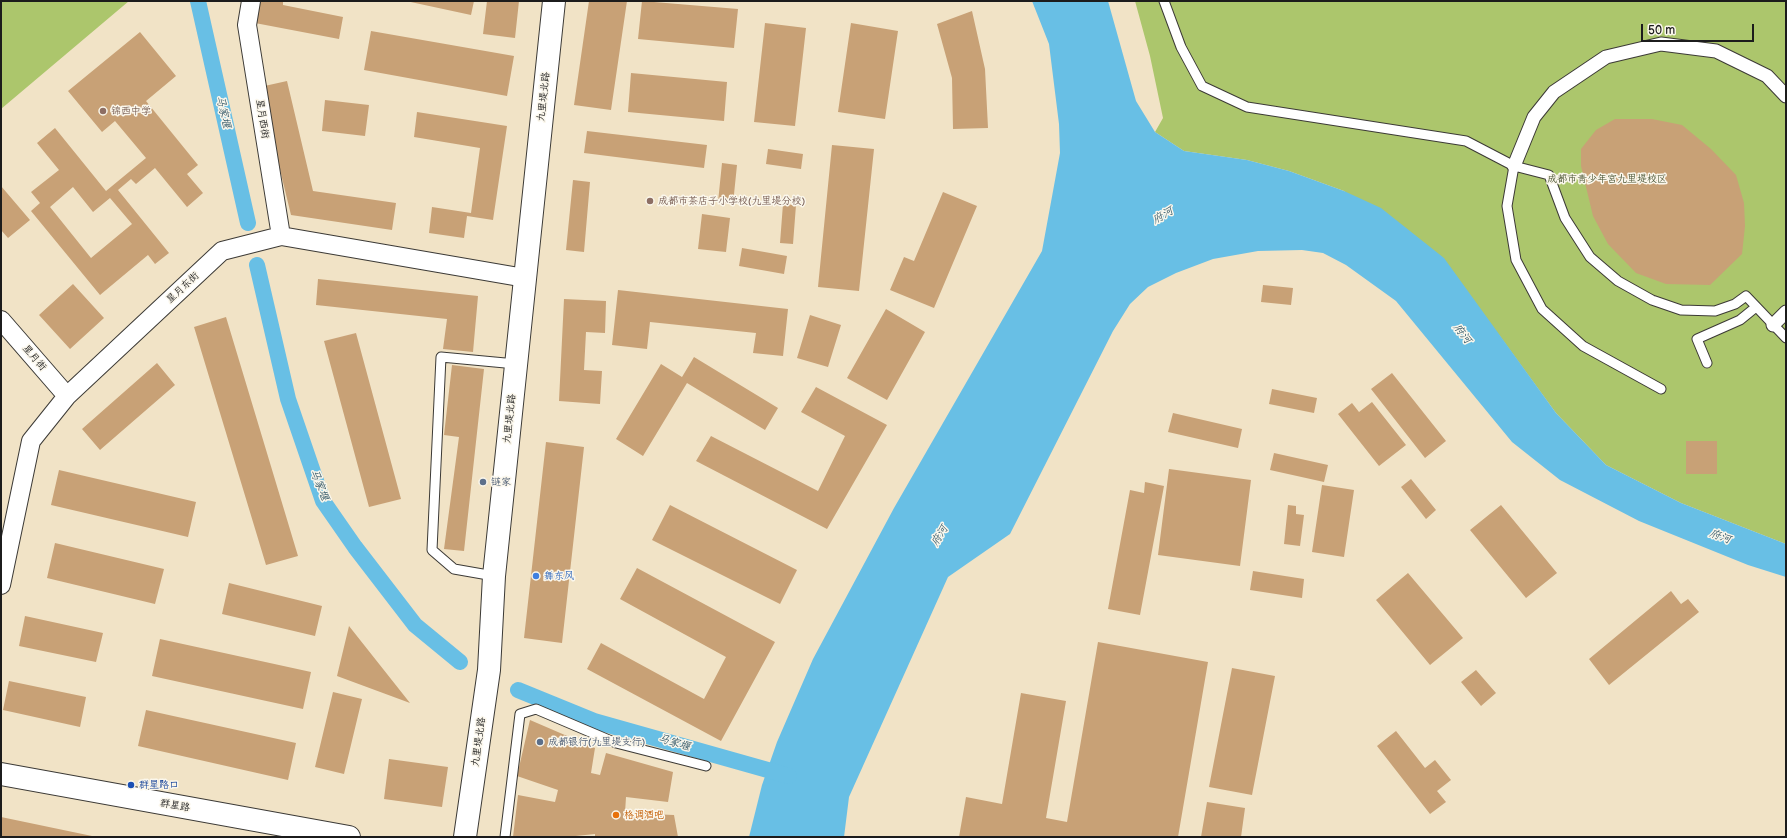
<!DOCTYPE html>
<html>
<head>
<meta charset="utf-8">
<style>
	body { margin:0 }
	#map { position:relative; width:1787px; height:838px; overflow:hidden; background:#f1e3c6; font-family:"Balsamiq Sans",sans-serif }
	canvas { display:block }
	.frame { position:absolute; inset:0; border:2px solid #1c1c1c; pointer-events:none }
	.scale { position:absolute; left:1641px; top:24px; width:113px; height:18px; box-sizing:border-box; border:2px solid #1c1c1c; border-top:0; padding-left:5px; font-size:12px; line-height:14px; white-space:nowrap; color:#1c1c1c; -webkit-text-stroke:3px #fbf7ec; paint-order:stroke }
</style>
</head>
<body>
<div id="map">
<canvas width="1787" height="838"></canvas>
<div class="frame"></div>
<div class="scale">50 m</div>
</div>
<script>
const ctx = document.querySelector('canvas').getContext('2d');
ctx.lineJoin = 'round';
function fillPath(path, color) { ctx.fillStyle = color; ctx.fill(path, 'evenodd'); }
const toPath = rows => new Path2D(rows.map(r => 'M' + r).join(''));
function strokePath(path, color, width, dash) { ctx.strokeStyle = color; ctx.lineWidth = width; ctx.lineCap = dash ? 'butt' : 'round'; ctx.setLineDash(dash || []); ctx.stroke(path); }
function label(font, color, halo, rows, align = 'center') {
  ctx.font = font + ' "Balsamiq Sans","LXGW WenKai TC",sans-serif'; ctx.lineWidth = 3; ctx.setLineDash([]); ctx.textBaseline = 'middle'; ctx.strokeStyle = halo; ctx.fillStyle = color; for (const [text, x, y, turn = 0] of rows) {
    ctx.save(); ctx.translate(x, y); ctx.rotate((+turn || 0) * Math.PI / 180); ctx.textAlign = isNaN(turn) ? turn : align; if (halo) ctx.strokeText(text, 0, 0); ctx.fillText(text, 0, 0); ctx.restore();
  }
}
const green = toPath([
	[1,1,129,1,1,109],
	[1135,1,1786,1,1786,544,1681,503,1606,465,1556,413,1499,335,1344,191,1289,171,1247,160,1184,151,1155,132,1163,118,1150,56]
]);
const water = toPath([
	[1032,1,1108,1,1136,101,1155,132,1184,151,1247,160,1289,171,1344,191,1381,208,1444,258,1556,413,1606,465,1681,503,1786,544,1786,577,1748,565,1639,521,1560,480,1512,442,1396,301,1346,265,1323,253,1302,250,1258,251,1213,259,1176,273,1148,287,1130,304,1113,331,1010,534,948,577,849,797,844,837,749,837,762,785,777,742,813,659,894,508,1042,251,1060,153,1059,124,1049,44]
]);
const canal = toPath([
	[198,1,248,223],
	[257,265,288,399,323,501,355,547,415,625,460,662],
	[518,690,594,721,789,776]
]);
const building = toPath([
	[259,1,283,1,283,5,343,17,339,39,255,23],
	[406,1,474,1,471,15],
	[487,1,519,1,515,38,483,34],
	[589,1,627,1,611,110,574,105],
	[642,1,738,9,734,48,638,39],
	[972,11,985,69,988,128,953,129,952,78,937,24],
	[765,23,806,28,795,126,754,122],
	[851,23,898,31,885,119,838,112],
	[371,31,514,56,507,96,364,70],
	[140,32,176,76,146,101,198,165,187,174,203,193,187,207,155,168,136,184,131,179,118,190,169,253,155,264,148,255,100,295,31,211,40,203,31,192,59,170,37,143,55,128,106,191,146,158,115,121,102,132,68,91],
	[73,187,93,212,110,198,132,224,91,258,50,207],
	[631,73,727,82,724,121,628,112],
	[287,81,313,191,396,203,392,230,291,215,260,87],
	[325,100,369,105,365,136,322,131],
	[417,112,507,126,493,220,467,216,464,238,429,233,432,207,471,213,480,148,414,137],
	[1615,119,1652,119,1682,125,1711,149,1736,175,1744,203,1745,226,1742,254,1710,285,1666,284,1636,273,1608,244,1593,216,1581,166,1581,149,1596,130],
	[587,131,707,145,704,168,584,153],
	[832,145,874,149,859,291,818,287],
	[768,149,803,154,801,169,766,164],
	[722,163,737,165,733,204,718,202],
	[573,180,590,182,584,252,566,250],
	[1,186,30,220,8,238,1,230],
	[943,192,977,206,934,308,890,290,904,257,914,261],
	[783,204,796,205,793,244,780,243],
	[702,214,730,218,726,252,698,249],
	[742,248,787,256,784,274,739,266],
	[318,279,478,296,473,352,443,349,447,319,316,305],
	[73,284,104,318,70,349,39,315],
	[1263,285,1293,288,1291,305,1261,302],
	[618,290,788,309,783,356,753,353,756,333,650,322,647,349,612,345],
	[564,299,606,301,605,333,586,332,584,370,602,371,600,404,559,401],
	[886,309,925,332,887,400,847,378],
	[810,315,841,325,828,367,797,358],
	[226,317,298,556,266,565,194,327],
	[356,333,401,499,369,507,324,341],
	[694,357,778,408,765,430,687,383,643,456,616,439,661,364,682,377],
	[157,363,175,385,100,450,82,429],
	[452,365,484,369,464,551,444,549,459,437,444,435],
	[1392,373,1446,441,1425,458,1371,389],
	[816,387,887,425,827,529,696,461,711,436,818,491,845,436,801,412],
	[1272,389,1317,398,1314,413,1269,404],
	[1372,402,1406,445,1379,466,1338,414,1352,403,1359,412],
	[1173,413,1242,429,1238,448,1168,432],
	[1686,441,1717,441,1717,474,1686,474],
	[546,442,584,447,562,643,524,638],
	[1274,453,1328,465,1324,482,1270,470],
	[1169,469,1251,480,1240,566,1158,555],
	[59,470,196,502,188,537,51,505],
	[1411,479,1436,510,1426,519,1401,487],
	[1145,482,1164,486,1140,615,1108,609,1130,490,1144,493],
	[1322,485,1354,490,1344,557,1312,552],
	[670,505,797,570,780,604,652,540],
	[1288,505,1296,506,1296,514,1304,515,1300,546,1284,544],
	[1501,505,1557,573,1526,598,1470,530],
	[55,543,164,569,155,604,47,578],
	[637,568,775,642,721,741,587,669,601,643,704,699,726,657,620,599],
	[1253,571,1304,579,1302,598,1250,590],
	[1408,573,1463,638,1430,665,1376,600],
	[229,583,322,606,315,636,222,614],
	[1671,591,1681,604,1688,599,1699,612,1609,685,1589,659],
	[25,616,103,633,96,662,19,646],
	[349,626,410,703,337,676],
	[160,639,311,672,303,709,152,676],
	[1098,642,1208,662,1178,837,959,837,966,797,1002,804,1021,693,1066,701,1046,818,1067,822],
	[1232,668,1275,676,1252,795,1209,787],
	[1476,670,1496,693,1481,706,1461,682],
	[9,681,86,697,80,727,3,710],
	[333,692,362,699,344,774,315,767],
	[146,710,296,743,288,780,138,746],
	[530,720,595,748,591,773,600,775,606,753,673,772,668,802,626,797,625,813,674,815,678,837,595,837,595,834,566,837,513,837,518,795,555,802,558,790,517,776],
	[1396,731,1425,768,1435,760,1451,780,1437,791,1446,802,1430,814,1377,746],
	[389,759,448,767,442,807,384,799],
	[1207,802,1245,808,1241,837,1201,837],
	[1,817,92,836,92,837,1,837]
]);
const service = toPath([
	[1164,1,1181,47,1202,86,1247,107,1466,141,1514,166,1549,175,1565,218,1590,257,1618,281,1652,300,1681,310,1715,311,1735,304,1746,296,1786,338],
	[1514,166,1507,206,1516,260,1542,309,1583,346,1661,389],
	[1707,363,1697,339,1740,320,1756,307],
	[494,576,454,569,432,550,441,357,516,364],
	[505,837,520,714,536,709,616,743,706,766]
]);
const pedestrian = toPath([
	[1514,166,1534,117,1554,92,1606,57,1661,44,1716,51,1767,76,1786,96],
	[1773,325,1786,312]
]);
const minor = toPath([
	[251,1,247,25,281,236],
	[1,320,67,396],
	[1,585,31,441,67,396,222,251,281,236,525,278]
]);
const tertiary = toPath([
	[1,774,349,837],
	[465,837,489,670,494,576,554,1]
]);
const markers = [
	[103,111,4,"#8d6e63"],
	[650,201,4,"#8d6e63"],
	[483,482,4,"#5c6f8a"],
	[536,576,4,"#3f7fe0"],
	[540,742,4,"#5c6f8a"],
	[131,785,4,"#1a4fb4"],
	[616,815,4,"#e8710a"]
];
const streetNames = [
	["九里堤北路",544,97,-84],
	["星月西街",262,119,81],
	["星月东街",183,288,-43],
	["星月街",34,358,49],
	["九里堤北路",510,419,-84],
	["九里堤北路",479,742,-82],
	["群星路",175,806,10]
];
const educationNames = [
	["锦西中学",111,111],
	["成都市茶店子小学校(九里堤分校)",658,201]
];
const parkNames = [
	["成都市青少年宫九里堤校区",1607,179]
];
const serviceNames = [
	["链家",491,482],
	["成都银行(九里堤支行)",548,742]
];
const shopNames = [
	["舞东风",544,576]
];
const transitNames = [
	["群星路口",139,785]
];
const foodNames = [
	["格调酒吧",624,815]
];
const waterNames = [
	["马家堰",223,112,77],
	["府河",1163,216,-31],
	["府河",1462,334,51],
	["马家堰",319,485,68],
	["府河",940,536,-59],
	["府河",1720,537,20],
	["马家堰",674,743,16]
];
fillPath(green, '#acc66c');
fillPath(water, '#68bfe5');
strokePath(canal, '#68bfe5', 16);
fillPath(building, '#c8a176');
strokePath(service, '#3c3a36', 11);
strokePath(pedestrian, '#3c3a36', 15);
strokePath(minor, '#3c3a36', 20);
strokePath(tertiary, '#3c3a36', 24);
strokePath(service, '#fff', 9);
strokePath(pedestrian, '#fff', 13);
strokePath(minor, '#fff', 18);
strokePath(tertiary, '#fff', 22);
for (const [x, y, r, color] of markers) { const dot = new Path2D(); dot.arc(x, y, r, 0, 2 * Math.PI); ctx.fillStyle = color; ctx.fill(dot); strokePath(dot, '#fbf7ec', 1.5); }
label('10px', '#1c1c1c', '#fbf7ec', streetNames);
label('10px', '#785e54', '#fbf7ec', educationNames, 'left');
label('10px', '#4e5838', '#fbf7ec', parkNames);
label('10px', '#4e5e75', '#fbf7ec', serviceNames, 'left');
label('10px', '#366cbe', '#fbf7ec', shopNames, 'left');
label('10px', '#164399', '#fbf7ec', transitNames, 'left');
label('10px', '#c56008', '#fbf7ec', foodNames, 'left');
label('italic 11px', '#3a5d6c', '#fbf7ec', waterNames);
</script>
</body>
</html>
